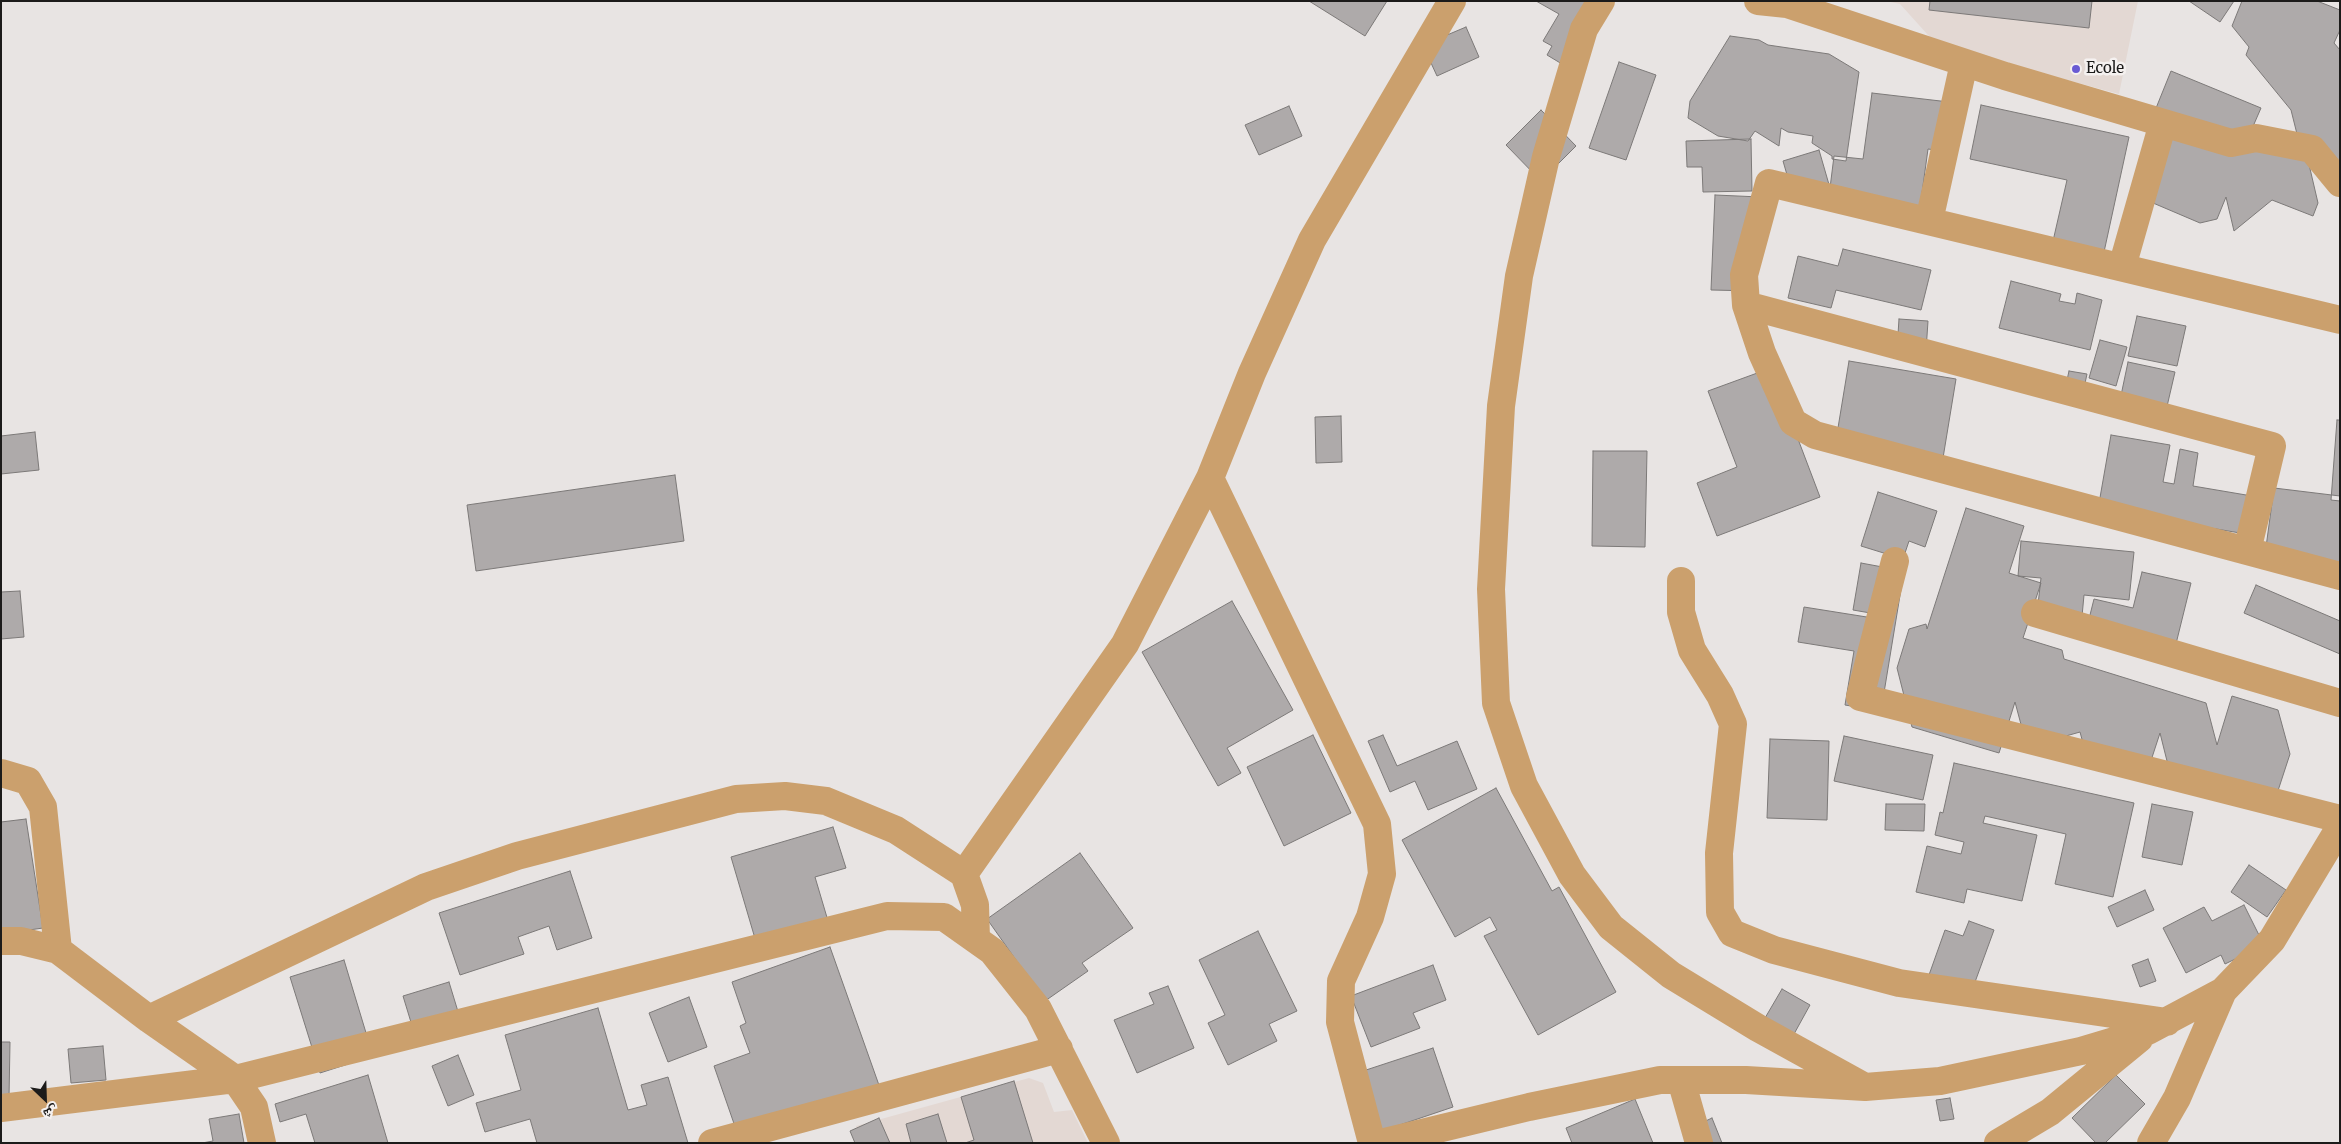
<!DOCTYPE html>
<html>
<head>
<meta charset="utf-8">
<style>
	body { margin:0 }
	#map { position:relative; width:2341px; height:1144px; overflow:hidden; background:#e8e4e3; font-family:Merriweather,"Noto Naskh Arabic",serif }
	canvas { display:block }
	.frame { position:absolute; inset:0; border:2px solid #1c1b1a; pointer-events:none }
	.north { position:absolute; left:20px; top:1074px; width:50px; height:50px; -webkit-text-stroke:4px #f5f1f0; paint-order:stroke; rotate:156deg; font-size:14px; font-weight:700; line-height:20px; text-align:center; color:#1c1b1a }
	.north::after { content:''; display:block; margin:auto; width:18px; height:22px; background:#1c1b1a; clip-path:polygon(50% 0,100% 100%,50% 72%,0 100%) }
</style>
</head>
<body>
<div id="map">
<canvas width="2341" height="1144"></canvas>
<div class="frame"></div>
<div class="north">ش</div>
</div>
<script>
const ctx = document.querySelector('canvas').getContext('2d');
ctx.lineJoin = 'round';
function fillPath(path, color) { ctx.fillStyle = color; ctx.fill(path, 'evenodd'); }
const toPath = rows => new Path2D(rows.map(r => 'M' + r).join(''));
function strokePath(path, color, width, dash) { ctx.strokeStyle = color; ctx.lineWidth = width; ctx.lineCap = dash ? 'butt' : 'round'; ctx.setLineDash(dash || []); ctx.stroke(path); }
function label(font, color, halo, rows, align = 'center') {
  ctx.font = font + ' Merriweather,serif'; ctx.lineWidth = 5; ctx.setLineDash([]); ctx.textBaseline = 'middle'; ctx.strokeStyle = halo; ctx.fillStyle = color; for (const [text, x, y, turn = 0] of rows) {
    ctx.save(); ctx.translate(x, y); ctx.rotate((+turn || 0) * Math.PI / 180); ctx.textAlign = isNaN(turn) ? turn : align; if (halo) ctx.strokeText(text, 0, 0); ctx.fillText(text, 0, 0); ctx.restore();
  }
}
const built = toPath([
	[1886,1,2138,1,2119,94,1937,45,1900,4],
	[1029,1078,1043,1083,1054,1112,1072,1110,1088,1143,861,1143,856,1126]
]);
const building = toPath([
	[1309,1,1387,1,1365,36,1309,1],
	[1536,1,1593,1,1572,70,1547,55,1552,46,1543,41,1559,14,1536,1],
	[1930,1,2092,1,2089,28,1929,10,1930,1],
	[2189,1,2234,1,2220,22,2189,1],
	[2242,1,2317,1,2340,10,2340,30,2334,43,2340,50,2340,187,2304,143,2318,203,2313,216,2272,200,2234,231,2226,197,2217,219,2200,223,2146,200,2148,128,2171,71,2261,108,2251,131,2297,134,2291,110,2246,55,2249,47,2232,26,2242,1],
	[1466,27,1479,57,1437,76,1426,52,1440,38,1466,27],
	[1730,36,1759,40,1768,45,1829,54,1859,72,1846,161,1832,159,1832,156,1812,143,1813,136,1788,132,1781,128,1779,146,1755,131,1748,141,1718,136,1688,118,1690,101,1730,36],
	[1619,62,1656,75,1626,160,1589,148,1619,62],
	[1872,93,1949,102,1943,151,1928,149,1919,215,1828,204,1834,156,1863,159,1872,93],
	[1981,105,2129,137,2104,252,2053,241,2067,180,1970,159,1981,105],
	[1289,106,1302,136,1259,155,1245,125,1289,106],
	[1541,110,1576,146,1541,181,1506,145,1541,110],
	[1751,139,1752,191,1703,192,1702,167,1687,167,1686,141,1751,139],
	[1819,150,1830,188,1794,199,1783,161,1819,150],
	[1715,195,1760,197,1756,291,1711,290,1715,195],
	[1843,249,1931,270,1921,310,1836,290,1831,308,1788,298,1798,256,1838,266,1843,249],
	[2011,281,2061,294,2059,301,2075,304,2077,293,2102,300,2090,350,1999,328,2011,281],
	[2137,316,2186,326,2177,366,2128,356,2137,316],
	[1899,319,1928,321,1926,351,1897,350,1899,319],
	[2100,340,2127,347,2116,386,2089,378,2100,340],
	[1849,361,1956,379,1943,458,1836,440,1849,361],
	[2128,362,2175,372,2165,415,2119,405,2128,362],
	[1771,368,1820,497,1717,536,1697,483,1737,467,1708,391,1771,368],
	[2069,371,2087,374,2082,397,2064,394,2069,371],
	[1341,416,1342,462,1316,463,1315,417,1341,416],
	[2337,420,2340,420,2340,501,2331,500,2337,420],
	[35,432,39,470,1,474,1,436,35,432],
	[2111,435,2170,445,2163,482,2174,484,2180,449,2198,453,2193,486,2252,496,2246,534,2098,509,2111,435],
	[1593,451,1647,451,1645,547,1592,546,1593,451],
	[675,475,684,541,476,571,467,505,675,475],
	[2274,488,2340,496,2340,572,2264,562,2274,488],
	[1878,492,1937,511,1925,547,1909,541,1903,559,1861,546,1878,492],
	[1966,508,2024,526,2009,573,2041,583,2023,638,2062,650,2064,659,2206,703,2217,745,2232,696,2278,710,2290,754,2272,809,2172,781,2160,733,2144,782,2089,765,2080,732,2027,747,2015,702,1999,753,1912,727,1897,668,1909,629,1926,624,1927,629,1966,508],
	[2021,541,2134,552,2129,600,2084,595,2081,627,2036,622,2041,578,2018,576,2021,541],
	[1861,563,1904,571,1881,711,1845,705,1854,651,1798,642,1804,607,1873,618,1882,615,1853,610,1861,563],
	[2142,572,2191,583,2172,660,2084,639,2094,599,2133,608,2142,572],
	[2256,585,2340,621,2340,654,2244,613,2256,585],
	[20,591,24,637,1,639,1,592,20,591],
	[1232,601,1293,710,1227,748,1241,773,1218,786,1142,652,1232,601],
	[1313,735,1351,813,1284,846,1247,767,1313,735],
	[1383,735,1397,766,1457,741,1477,789,1428,810,1415,781,1390,792,1368,741,1383,735],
	[1844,736,1933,755,1923,800,1834,781,1844,736],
	[1770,739,1829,741,1827,820,1767,818,1770,739],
	[1954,763,2134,803,2113,897,2055,884,2066,834,1985,816,1983,823,2037,835,2022,901,1967,889,1964,903,1916,892,1927,846,1961,854,1964,842,1935,835,1940,812,1943,813,1954,763],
	[1496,788,1552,891,1559,887,1616,992,1538,1035,1484,936,1497,930,1490,917,1455,937,1402,840,1496,788],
	[1886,804,1925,804,1924,831,1885,830,1886,804],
	[2152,804,2193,812,2182,865,2142,857,2152,804],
	[26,819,43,928,1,934,1,822,26,819],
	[833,827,846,868,815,877,831,931,759,952,731,857,833,827],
	[1080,853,1133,928,1082,963,1088,971,1045,1001,987,919,1080,853],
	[2249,865,2286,890,2267,917,2231,892,2249,865],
	[570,871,592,938,557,950,549,926,518,937,524,954,460,975,439,913,570,871],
	[2145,890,2154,910,2117,927,2108,907,2145,890],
	[2244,905,2264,945,2225,964,2221,955,2186,973,2163,928,2204,907,2212,921,2244,905],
	[1969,921,1994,930,1967,1004,1924,989,1945,930,1963,936,1969,921],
	[1258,931,1297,1011,1269,1024,1277,1041,1228,1065,1208,1023,1225,1015,1199,960,1258,931],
	[830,947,880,1088,739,1138,714,1066,750,1053,740,1026,746,1023,732,982,830,947],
	[2148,959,2156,981,2140,987,2132,965,2148,959],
	[344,960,373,1056,320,1073,290,977,344,960],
	[1433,965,1446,1000,1413,1013,1420,1028,1371,1047,1351,996,1433,965],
	[449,982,463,1028,417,1042,403,996,449,982],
	[1168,986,1194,1048,1137,1073,1114,1020,1154,1004,1149,993,1168,986],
	[1782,989,1810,1005,1794,1034,1765,1018,1782,989],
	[689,997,707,1047,668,1062,649,1013,689,997],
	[598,1008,628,1110,647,1105,641,1085,668,1077,688,1143,537,1143,530,1119,485,1132,476,1103,521,1090,505,1035,598,1008],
	[1,1042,10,1042,9,1098,1,1098,1,1042],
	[103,1046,106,1080,71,1083,68,1049,103,1046],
	[1433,1048,1453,1107,1382,1131,1363,1071,1433,1048],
	[458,1055,474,1095,448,1106,432,1066,458,1055],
	[368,1075,388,1143,315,1143,306,1114,280,1122,275,1104,368,1075],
	[2116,1075,2145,1104,2105,1143,2096,1143,2072,1118,2116,1075],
	[1014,1081,1033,1143,965,1143,974,1140,961,1097,1014,1081],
	[1950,1098,1954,1119,1940,1121,1936,1100,1950,1098],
	[1635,1099,1653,1143,1572,1143,1566,1128,1635,1099],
	[239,1114,244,1143,202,1143,213,1141,209,1119,239,1114],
	[938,1114,947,1143,911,1143,906,1124,938,1114],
	[879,1118,890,1143,855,1143,850,1131,879,1118],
	[1712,1118,1722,1143,1702,1143,1695,1126,1712,1118]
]);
const minor = toPath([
	[1601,1,1584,29,1546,157,1519,276,1501,406,1491,589,1496,703,1524,786,1572,875,1611,927,1671,975,1758,1028,1865,1087],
	[1758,1,1787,4,2005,76,2231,143,2256,138,2312,149,2340,183],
	[1929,221,1964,63],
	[2122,267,2163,123],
	[1746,305,2272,446,2247,551],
	[2340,320,1769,183,1744,275,1746,305,1762,353,1793,422,1815,435,2340,576],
	[1210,478,1377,824,1382,874,1370,917,1341,981,1340,1022,1372,1143],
	[1895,561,1860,697,2340,819],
	[1681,581,1681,612,1692,650,1720,695,1733,724,1719,853,1720,912,1732,933,1774,950,1899,983,2167,1022],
	[2035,613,2340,703],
	[1,773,28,781,43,807,58,950],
	[964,874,1125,644,1210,478,1252,373,1312,240,1452,1],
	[1,941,21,941,58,950,149,1019,235,1079,254,1107,262,1143],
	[149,1019,426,887,517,856,736,799,785,796,826,801,896,830,964,874,975,905,976,939],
	[1681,1080,1699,1143],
	[1,1108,235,1079,887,916,944,917,992,951,1038,1009,1106,1143],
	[712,1143,1059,1049],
	[1380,1143,1529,1107,1660,1080,1746,1080,1865,1087,1940,1081,2081,1051,2148,1031,2223,991,2272,940,2340,827],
	[1998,1143,2050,1112,2139,1039],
	[2151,1143,2177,1098,2223,991]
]);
const markers = [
	[2076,69,5,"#695ad3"]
];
const poiNames = [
	["Ecole",2086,69]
];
fillPath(built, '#e3d8d3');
fillPath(building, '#aeaaaa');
strokePath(building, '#7c7978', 1);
strokePath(minor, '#cba06d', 28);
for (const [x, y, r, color] of markers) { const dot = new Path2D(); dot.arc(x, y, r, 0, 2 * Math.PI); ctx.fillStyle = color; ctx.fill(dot); strokePath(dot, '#f5f1f0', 2); }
label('15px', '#1c1b1a', '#f5f1f0', poiNames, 'left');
</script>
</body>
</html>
